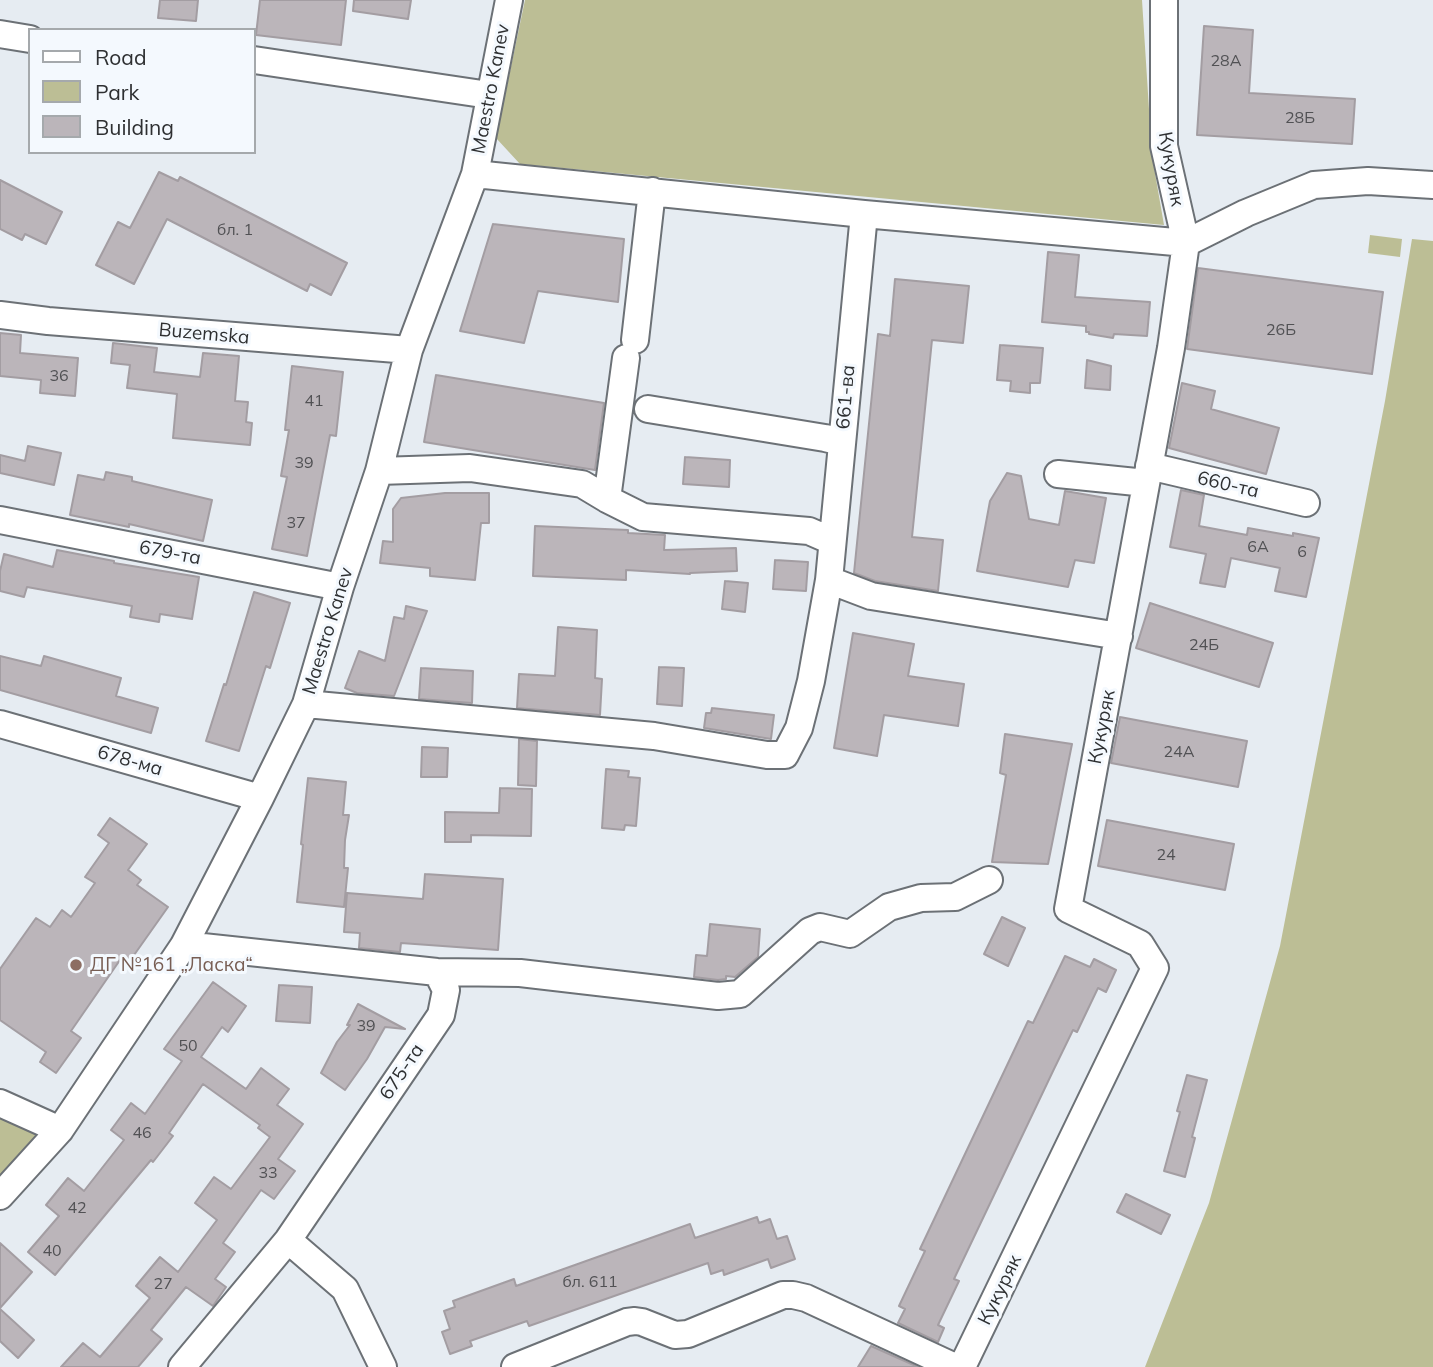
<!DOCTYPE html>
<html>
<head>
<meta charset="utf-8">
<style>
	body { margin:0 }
	#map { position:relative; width:1433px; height:1367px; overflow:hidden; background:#e6ecf2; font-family:Mulish,sans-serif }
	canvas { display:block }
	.legend { position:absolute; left:28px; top:28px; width:228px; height:126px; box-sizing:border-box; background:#f4f9fe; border:2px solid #a5a9ac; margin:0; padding:9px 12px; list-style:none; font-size:21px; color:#2e3032 }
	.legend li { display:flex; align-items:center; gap:14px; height:35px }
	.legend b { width:35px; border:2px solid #a5a9ac }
</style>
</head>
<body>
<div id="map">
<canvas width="1433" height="1367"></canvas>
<ul class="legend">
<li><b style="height:9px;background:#fff"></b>Road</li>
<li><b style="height:19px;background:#bcbe95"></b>Park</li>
<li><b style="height:19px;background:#bbb5ba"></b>Building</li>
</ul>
</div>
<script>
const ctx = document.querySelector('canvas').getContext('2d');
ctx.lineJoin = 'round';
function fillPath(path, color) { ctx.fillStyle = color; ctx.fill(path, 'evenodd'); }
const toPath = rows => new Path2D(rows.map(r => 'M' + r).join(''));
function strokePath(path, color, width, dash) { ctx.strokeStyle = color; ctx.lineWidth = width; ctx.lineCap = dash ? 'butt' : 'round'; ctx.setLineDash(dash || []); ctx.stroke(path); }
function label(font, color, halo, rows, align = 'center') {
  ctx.font = font + ' Mulish,sans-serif'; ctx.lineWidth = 6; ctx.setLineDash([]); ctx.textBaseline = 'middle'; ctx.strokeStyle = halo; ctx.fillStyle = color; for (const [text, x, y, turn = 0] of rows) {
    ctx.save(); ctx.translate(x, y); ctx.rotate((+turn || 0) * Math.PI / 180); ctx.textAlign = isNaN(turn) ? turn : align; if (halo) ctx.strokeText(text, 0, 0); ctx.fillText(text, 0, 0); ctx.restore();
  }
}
const green = toPath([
	[525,0,1142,0,1152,156,1164,225,520,164,496,138],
	[1370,235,1402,239,1400,257,1368,253],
	[1412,239,1433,241,1433,1367,1145,1367,1209,1203,1280,946,1385,401],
	[0,1103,60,1130,0,1196]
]);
const building = toPath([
	[160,0,198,0,196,21,158,18,160,0],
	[260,0,346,0,341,45,256,35,260,0],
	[354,0,411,0,408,19,353,11,354,0],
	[1204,26,1253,30,1249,93,1355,99,1352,144,1197,135,1204,26],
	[159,172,178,181,180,177,347,263,331,295,310,284,307,291,167,219,134,284,96,265,118,222,130,228,159,172],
	[0,180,62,212,46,244,25,234,22,240,0,229,0,180],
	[493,224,624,239,618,302,538,291,524,343,460,331,493,224],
	[1048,252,1079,255,1075,297,1150,302,1147,336,1114,334,1113,338,1089,334,1089,332,1086,332,1086,326,1042,322,1048,252],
	[1198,268,1383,292,1372,374,1187,349,1198,268],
	[895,279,969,286,963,343,932,340,912,537,943,540,938,591,875,581,854,573,878,334,890,336,895,279],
	[0,333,21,335,20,353,78,358,75,396,40,393,41,380,0,376,0,333],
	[113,343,157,348,154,372,200,377,203,353,239,356,235,401,248,402,246,422,252,423,250,445,173,438,177,394,127,388,130,365,111,363,113,343],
	[1000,345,1043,348,1040,383,1030,383,1030,393,1010,391,1011,381,997,380,1000,345],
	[1087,360,1111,366,1110,390,1085,388,1087,360],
	[292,366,343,372,336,436,330,435,307,556,272,549,287,477,281,476,289,430,285,430,292,366],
	[436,375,604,403,595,470,424,442,436,375],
	[1182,383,1215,391,1211,409,1279,428,1266,474,1169,448,1182,383],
	[28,446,61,453,54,485,0,473,0,455,25,461,28,446],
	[685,457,730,460,729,487,683,484,685,457],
	[106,472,132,477,132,481,212,500,203,541,129,524,129,527,70,515,78,475,104,480,106,472],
	[1007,473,1021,476,1029,519,1059,525,1065,491,1106,498,1094,563,1075,560,1068,587,977,571,990,501,1007,473],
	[1181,490,1204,495,1199,526,1247,535,1248,528,1293,536,1293,533,1319,538,1306,597,1275,591,1280,568,1231,558,1225,587,1200,583,1206,554,1170,547,1181,490],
	[445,493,489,493,489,523,481,523,475,580,430,576,430,568,380,563,383,541,393,542,393,509,401,498,445,493],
	[535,526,628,530,628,533,665,535,664,550,736,548,737,571,690,573,690,574,626,570,626,580,533,576,535,526],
	[57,550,114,561,114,563,199,577,192,619,160,614,159,622,130,617,132,606,27,587,24,597,0,591,0,571,4,554,53,567,57,550],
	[775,560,808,562,806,591,773,589,775,560],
	[725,581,748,583,745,612,722,609,725,581],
	[254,592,290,603,270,668,266,666,239,751,206,741,224,684,226,685,254,592],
	[1150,603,1273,643,1259,687,1136,648,1150,603],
	[406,606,427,611,394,696,357,693,345,688,359,651,385,661,394,617,404,619,406,606],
	[558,627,597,630,595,678,602,679,600,715,517,708,519,674,555,676,558,627],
	[853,633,914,644,908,676,964,684,958,726,884,715,877,756,834,748,853,633],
	[0,656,41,666,44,656,121,678,116,696,158,708,151,733,0,690,0,656],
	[659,667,684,668,682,706,657,704,659,667],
	[421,668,473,671,472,703,419,699,421,668],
	[712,708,774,715,771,739,704,728,706,713,711,713,712,708],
	[1120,717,1247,741,1238,787,1111,763,1120,717],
	[1005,734,1072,744,1048,864,992,862,1006,775,1000,773,1005,734],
	[519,739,537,741,536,786,518,785,519,739],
	[422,747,448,748,447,777,421,777,422,747],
	[606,769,629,771,628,777,640,778,636,826,625,825,624,830,602,828,606,769],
	[308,778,346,782,343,815,349,815,345,840,344,868,348,868,344,907,297,902,303,845,301,844,308,778],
	[500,788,532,789,531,836,471,835,471,842,445,842,445,812,499,813,500,788],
	[110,818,147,844,128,870,141,880,137,885,168,907,127,965,120,960,71,1031,81,1038,56,1073,40,1062,46,1052,0,1020,0,969,36,918,50,927,62,910,71,917,95,883,85,877,109,843,98,835,110,818],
	[1107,820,1234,844,1225,890,1098,866,1107,820],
	[425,874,503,879,498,950,401,943,400,952,359,948,360,933,344,932,347,893,423,899,425,874],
	[1002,917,1025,928,1008,966,984,954,1002,917],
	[710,924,760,929,758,957,735,977,726,976,726,979,718,980,694,977,696,955,707,956,710,924],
	[1065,956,1090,967,1094,959,1116,970,1106,992,1098,988,1077,1032,1073,1030,1054,1069,954,1279,959,1281,938,1325,944,1328,938,1342,898,1323,905,1309,899,1306,925,1251,920,1249,1028,1021,1033,1023,1065,956],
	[213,982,246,1006,228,1032,222,1027,201,1057,246,1089,261,1068,289,1089,277,1105,303,1124,278,1159,295,1171,274,1199,261,1190,223,1243,235,1252,215,1279,226,1287,213,1306,186,1287,151,1330,162,1339,138,1367,61,1367,83,1343,100,1357,150,1298,136,1286,160,1257,178,1272,217,1220,195,1203,214,1177,231,1189,270,1137,258,1128,260,1125,203,1084,169,1133,173,1136,153,1162,151,1160,55,1275,28,1252,59,1216,46,1205,68,1178,84,1191,124,1140,111,1130,131,1103,145,1114,182,1061,164,1049,213,982],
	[279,985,312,987,310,1023,276,1021,279,985],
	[358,1004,405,1029,385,1027,367,1059,345,1090,321,1073,337,1042,350,1025,347,1025,358,1004],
	[1187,1075,1207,1080,1192,1137,1195,1138,1185,1177,1164,1171,1180,1112,1177,1111,1187,1075],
	[1126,1194,1170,1215,1161,1234,1117,1212,1126,1194],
	[757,1217,759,1223,770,1219,777,1239,787,1236,795,1259,771,1268,768,1259,724,1275,723,1270,711,1274,708,1263,529,1326,527,1321,470,1341,472,1346,450,1354,442,1332,450,1329,444,1311,455,1307,453,1301,514,1279,516,1286,690,1224,695,1238,757,1217],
	[0,1243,32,1272,0,1308,0,1243],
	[0,1309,34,1340,18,1358,0,1341,0,1309],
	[871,1346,918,1367,858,1367,871,1346]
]);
const minor = toPath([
	[0,34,30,39],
	[254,60,489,95],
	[475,174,864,214,1186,243,1246,213,1314,185,1368,181,1433,185],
	[0,315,48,321,409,350],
	[635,340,652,191],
	[648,409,825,438,842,442],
	[1149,466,1306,503],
	[379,471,470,468,582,484,607,499,643,517,809,531,832,541],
	[1058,474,1146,483],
	[607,499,626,358],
	[0,520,340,587],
	[829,580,871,596,1119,636],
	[306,704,654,736,767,755,785,755,799,728,811,681,829,580,864,214],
	[0,724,260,798],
	[184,945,437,972,520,973,718,996,740,994,810,931,820,927,850,934,889,907,921,898,955,897,989,880],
	[0,1103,60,1130],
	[0,1196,60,1130,184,945,260,798,306,704,340,587,379,471,409,350,475,174,509,0],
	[288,1240,345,1289,383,1367],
	[182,1367,288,1240,441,1015,446,990,437,972],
	[515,1367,627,1322,635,1321,642,1322,675,1335,688,1334,783,1295,793,1295,806,1298,955,1367],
	[962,1367,1155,968,1140,944,1068,909,1171,348,1186,243,1164,146,1164,0]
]);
const markers = [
	[76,965,7,"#8d6e63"]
];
const numberNames = [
	["28А",1226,61],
	["28Б",1300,118],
	["бл. 1",235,230],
	["26Б",1281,330],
	["36",59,376],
	["41",314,401],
	["39",304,463],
	["37",296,523],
	["6А",1258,547],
	["6",1302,552],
	["24Б",1204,645],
	["24A",1179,752],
	["24",1166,855],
	["39",366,1026],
	["50",188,1046],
	["46",142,1133],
	["33",268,1173],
	["42",77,1208],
	["40",52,1251],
	["бл. 611",590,1282],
	["27",163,1284]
];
const streetNames = [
	["Maestro Kanev",491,89,-79],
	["Кукуряк",1171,169,80],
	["Buzemska",204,334,5],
	["661-ва",846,397,-85],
	["660-та",1228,485,13],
	["679-та",170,553,11],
	["Maestro Kanev",328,631,-73],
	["Кукуряк",1102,727,-79],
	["678-ма",130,761,16],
	["675-та",402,1072,-56],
	["Кукуряк",1000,1290,-64]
];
const educationNames = [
	["ДГ №161 „Ласка“",90,965]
];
fillPath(green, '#bcbe95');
fillPath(building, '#bbb5ba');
strokePath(building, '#a39da2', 2);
strokePath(minor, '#6c7176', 30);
strokePath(minor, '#fff', 26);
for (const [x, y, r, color] of markers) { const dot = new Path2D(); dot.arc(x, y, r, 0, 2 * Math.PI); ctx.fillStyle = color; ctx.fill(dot); strokePath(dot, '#f4f9fe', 2.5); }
label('16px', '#515154', null, numberNames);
label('19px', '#2e3032', '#f4f9fe', streetNames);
label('19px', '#785e54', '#f4f9fe', educationNames, 'left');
</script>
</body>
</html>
